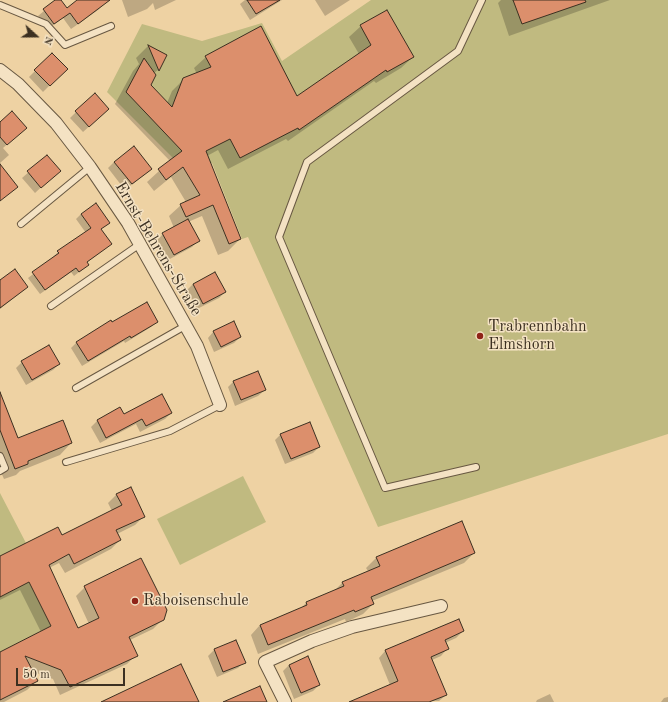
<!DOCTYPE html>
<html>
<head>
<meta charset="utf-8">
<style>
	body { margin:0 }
	#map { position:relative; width:668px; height:702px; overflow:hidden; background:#eed2a3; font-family:"Old Standard TT",serif }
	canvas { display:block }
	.north { position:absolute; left:16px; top:16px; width:40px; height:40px; -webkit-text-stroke:3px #f4e2c3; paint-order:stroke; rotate:111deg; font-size:11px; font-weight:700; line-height:16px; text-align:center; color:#3c3021 }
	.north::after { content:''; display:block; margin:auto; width:14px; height:18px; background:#3c3021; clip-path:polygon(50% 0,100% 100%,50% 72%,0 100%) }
	.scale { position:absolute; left:16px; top:668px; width:109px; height:18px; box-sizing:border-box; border:2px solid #3c3021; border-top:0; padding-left:5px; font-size:12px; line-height:14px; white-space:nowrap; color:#3c3021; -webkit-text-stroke:3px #f4e2c3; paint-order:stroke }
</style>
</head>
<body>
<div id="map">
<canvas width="668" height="702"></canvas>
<div class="north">N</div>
<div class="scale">50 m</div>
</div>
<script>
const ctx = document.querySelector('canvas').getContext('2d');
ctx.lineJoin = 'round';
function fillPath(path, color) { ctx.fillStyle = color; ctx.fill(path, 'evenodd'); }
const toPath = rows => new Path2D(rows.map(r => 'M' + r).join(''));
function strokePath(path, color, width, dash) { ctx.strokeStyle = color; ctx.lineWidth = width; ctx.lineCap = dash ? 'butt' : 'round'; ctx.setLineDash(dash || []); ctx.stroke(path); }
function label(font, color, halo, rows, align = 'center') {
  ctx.font = font + ' "Old Standard TT",serif'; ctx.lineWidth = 3; ctx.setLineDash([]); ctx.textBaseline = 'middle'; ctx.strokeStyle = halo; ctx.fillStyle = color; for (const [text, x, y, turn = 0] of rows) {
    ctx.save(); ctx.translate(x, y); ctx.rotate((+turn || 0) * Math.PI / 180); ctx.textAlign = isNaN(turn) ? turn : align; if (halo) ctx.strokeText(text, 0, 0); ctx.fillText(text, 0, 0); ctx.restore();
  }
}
const green = toPath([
	[371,0,668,0,668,434,378,527,248,237,242,239,212,163,183,168,107,92,142,24,202,41,262,23,282,61],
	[243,476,266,522,180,565,157,519],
	[0,493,26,543,0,556],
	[29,582,51,626,0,652,0,597]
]);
const shadow = toPath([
	[57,0,60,0,67,9,79,0,102,0,104,4,98,10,71,29,63,18,48,29,38,16],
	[122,0,176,0,155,10,153,3,147,9,128,17],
	[245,0,282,0,250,20,240,4],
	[315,0,350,0,325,16],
	[501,0,610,0,509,36,498,3],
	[361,26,413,57,401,68,376,83,374,81,288,141,286,139,228,169,218,150,207,156,240,239,228,251,218,255,202,216,188,222,198,241,192,247,168,260,157,240,163,234,174,228,169,216,181,205,186,202,171,177,154,191,147,182,170,161,115,104,133,71,139,64,136,58,148,46,166,56,158,70,154,73,149,85,167,103,172,91,184,79,197,74,194,68,206,57,297,98,359,54,349,37],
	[52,54,66,69,43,92,29,77],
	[76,112,102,115,83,132,70,118],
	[0,123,19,134,3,148,9,155,0,163],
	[47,156,53,176,35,193,22,178],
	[114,162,144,175,125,190,108,168],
	[81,214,108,223,100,230,111,244,86,263,88,265,74,276,71,272,40,294,28,278,54,258,53,257,58,252,86,233,76,219],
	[215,273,225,292,219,298,197,309,187,290,193,284],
	[0,281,27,287,0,309],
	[157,321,151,327,125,343,124,341,82,366,71,348,77,342,112,324],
	[214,331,240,337,234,343,214,352,208,338],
	[22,362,59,364,53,370,26,385,16,368],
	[234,381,265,390,258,396,235,406,228,387],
	[0,392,18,439,71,443,60,455,20,471,16,475,4,479,0,470],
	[120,409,123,415,171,413,165,419,140,432,136,424,100,443,91,427,97,421],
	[281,434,319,447,313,453,285,464,275,440],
	[117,494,144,516,135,525,117,534,120,540,111,549,65,573,59,563,49,568,78,629,89,624,76,596,85,587,163,619,153,629,130,640,136,655,127,664,60,695,53,679,31,671,36,681,27,690,4,702,0,702,0,653,41,632,20,590,0,600,0,557,61,536,112,511,108,503],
	[461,522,474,553,464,563,372,601,373,604,363,614,346,622,345,619,258,654,251,635,260,625,301,608,306,603,334,591,343,582,368,571,366,568,376,558],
	[459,621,463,631,456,638,445,643,447,649,441,656,432,660,446,695,439,701,351,702,390,685,379,658,385,651],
	[214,650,244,662,238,668,217,677,208,656],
	[308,658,319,685,313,691,294,699,283,671,289,665],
	[550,694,554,702,536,702,537,700],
	[668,697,668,702,661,702,664,698]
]);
const building = toPath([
	[55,0,61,0,67,8,77,0,110,0,78,24,70,13,54,24,43,9,55,0],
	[247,0,280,0,256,14,247,0],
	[513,0,585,0,586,2,522,24,513,0],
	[387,10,414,57,387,72,386,70,299,130,298,128,240,158,230,139,206,151,241,239,229,244,213,205,186,217,180,204,200,195,183,167,166,180,158,169,182,151,126,92,144,58,156,75,151,85,172,107,183,78,211,67,205,56,261,26,297,96,371,45,360,25,387,10],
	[148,45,167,55,159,71,148,45],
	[52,53,68,69,50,86,34,70,52,53],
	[95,93,109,109,89,127,75,111,95,93],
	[12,111,27,128,7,145,0,137,0,122,12,111],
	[134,146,152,169,132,184,114,162,134,146],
	[47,155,61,171,41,188,27,171,47,155],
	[0,164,18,187,0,201,0,164],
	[96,203,110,223,101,229,112,244,87,262,89,265,79,272,76,268,45,290,32,272,59,253,57,251,91,228,81,214,96,203],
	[188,219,200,241,174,255,162,233,188,219],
	[15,269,28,287,0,308,0,280,15,269],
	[215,272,226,292,203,304,193,284,215,272],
	[147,302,158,322,131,338,130,336,88,361,76,342,111,320,112,322,147,302],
	[234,321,241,337,221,347,213,331,234,321],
	[49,345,60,364,32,380,21,361,49,345],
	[258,371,266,390,241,400,233,381,258,371],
	[0,392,18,438,63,420,72,443,28,461,28,464,15,469,0,430,0,392],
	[162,394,172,413,146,426,142,419,106,438,97,420,120,407,124,414,162,394],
	[310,422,320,447,291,459,280,434,310,422],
	[131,487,145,517,116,530,121,540,74,564,69,554,49,565,78,628,99,618,84,586,141,558,167,610,164,620,129,637,138,656,70,687,61,670,25,656,38,681,0,700,0,652,51,626,29,582,0,597,0,556,58,527,62,535,122,505,116,494,131,487],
	[462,521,475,553,371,597,374,604,355,612,354,610,268,645,260,625,307,605,306,602,344,586,342,582,380,566,376,557,462,521],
	[459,619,464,631,445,640,449,649,431,657,447,695,429,702,349,702,398,681,385,650,459,619],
	[236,640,246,663,223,672,214,649,236,640],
	[308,656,320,685,301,693,289,665,308,656],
	[181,664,199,702,101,702,181,664],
	[260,686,267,702,223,702,260,686]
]);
const service = toPath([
	[0,5,46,24,65,45,111,26],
	[21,224,90,167],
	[51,306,140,244],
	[76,388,185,326],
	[0,456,5,468,0,471],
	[66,462,170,431,220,405],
	[476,467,385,488,279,237,307,162,458,51,482,0]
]);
const minor = toPath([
	[0,70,18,84,56,123,90,167,128,223,197,346,220,405],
	[285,702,265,662,312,641,352,627,441,606]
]);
const markers = [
	[480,336,4,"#8f2418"],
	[135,601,4,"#8f2418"]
];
const streetNames = [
	["Ernst-Behrens-Straße",158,249,59]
];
const poiNames = [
	["Trabrennbahn",488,327],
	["Elmshorn",488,345],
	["Raboisenschule",143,601]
];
fillPath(green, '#c0ba80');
fillPath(shadow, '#0003');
fillPath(building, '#dc8f6c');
strokePath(building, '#3c3021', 1);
strokePath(service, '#685842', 8);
strokePath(minor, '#685842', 14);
strokePath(service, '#f4e2c3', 6);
strokePath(minor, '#f4e2c3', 12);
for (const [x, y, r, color] of markers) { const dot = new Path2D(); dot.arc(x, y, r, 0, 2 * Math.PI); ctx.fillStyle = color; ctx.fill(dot); strokePath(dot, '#f4e2c3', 1.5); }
label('16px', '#3c3021', '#f4e2c3', streetNames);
label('16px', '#3c3021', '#f4e2c3', poiNames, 'left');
</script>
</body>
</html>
